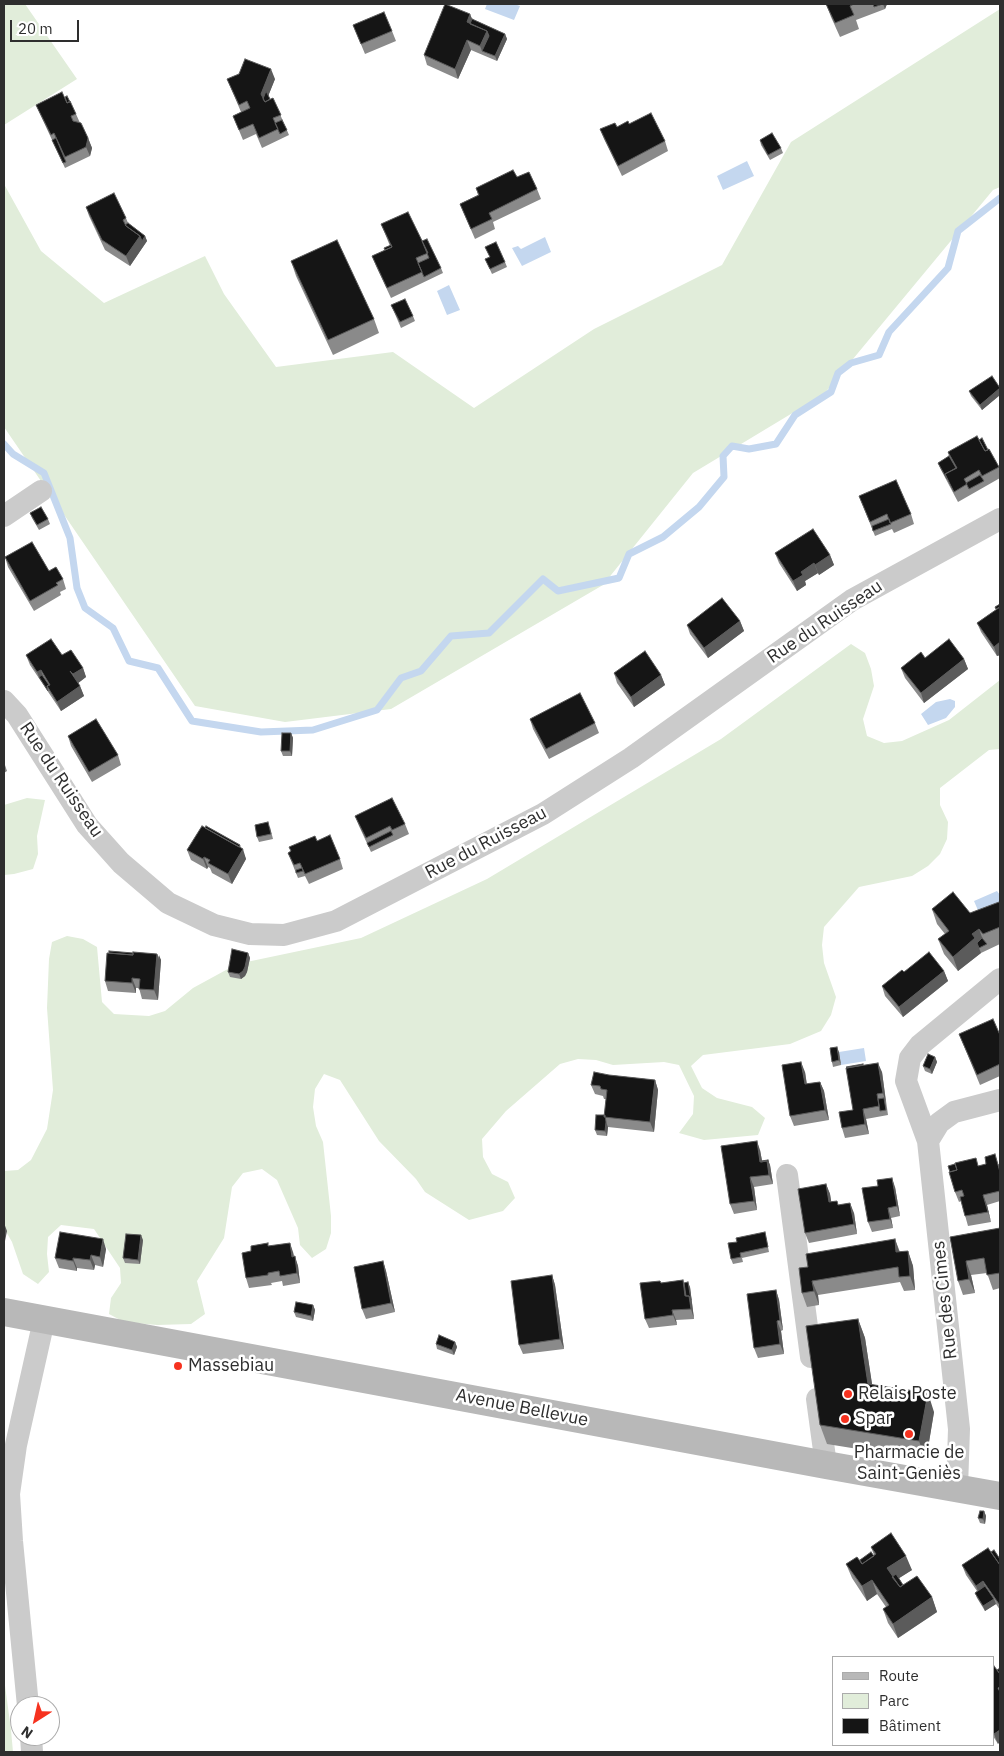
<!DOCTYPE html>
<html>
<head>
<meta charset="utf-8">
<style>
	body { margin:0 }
	#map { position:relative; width:1004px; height:1756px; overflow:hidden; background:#fff; font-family:"IBM Plex Sans",sans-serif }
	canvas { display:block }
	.frame { position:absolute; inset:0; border:5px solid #2e2e2e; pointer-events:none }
	.legend { position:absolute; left:832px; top:1656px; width:162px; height:90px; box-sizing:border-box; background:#fff; border:1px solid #ababab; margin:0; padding:6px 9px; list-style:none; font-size:15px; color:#2e2e2e }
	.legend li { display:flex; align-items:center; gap:10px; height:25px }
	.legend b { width:25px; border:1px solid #ababab }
	.north { position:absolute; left:10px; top:1696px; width:50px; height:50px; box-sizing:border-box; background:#fff; border:1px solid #ababab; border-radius:50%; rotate:215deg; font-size:14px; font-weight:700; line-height:20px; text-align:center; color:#2e2e2e }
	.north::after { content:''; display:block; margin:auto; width:18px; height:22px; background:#f6321f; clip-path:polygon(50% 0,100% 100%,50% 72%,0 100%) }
	.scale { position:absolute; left:10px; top:20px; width:69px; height:22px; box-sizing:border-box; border:2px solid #2e2e2e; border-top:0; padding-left:6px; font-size:15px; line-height:18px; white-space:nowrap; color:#2e2e2e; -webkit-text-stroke:4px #fff; paint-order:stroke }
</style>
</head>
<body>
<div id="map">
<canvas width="1004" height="1756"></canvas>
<div class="frame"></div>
<ul class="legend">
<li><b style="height:6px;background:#b8b8b8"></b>Route</li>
<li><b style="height:14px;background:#e1edda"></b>Parc</li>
<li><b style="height:14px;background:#151515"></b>Bâtiment</li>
</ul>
<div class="north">N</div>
<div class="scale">20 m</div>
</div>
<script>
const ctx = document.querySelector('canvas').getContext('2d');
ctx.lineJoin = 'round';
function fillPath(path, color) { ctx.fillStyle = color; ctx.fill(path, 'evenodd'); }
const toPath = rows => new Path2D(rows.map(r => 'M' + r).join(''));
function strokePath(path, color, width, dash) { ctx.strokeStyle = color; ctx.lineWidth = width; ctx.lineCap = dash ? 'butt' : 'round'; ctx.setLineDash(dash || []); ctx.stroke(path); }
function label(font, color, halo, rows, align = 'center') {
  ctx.font = font + ' "IBM Plex Sans",sans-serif'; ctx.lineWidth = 5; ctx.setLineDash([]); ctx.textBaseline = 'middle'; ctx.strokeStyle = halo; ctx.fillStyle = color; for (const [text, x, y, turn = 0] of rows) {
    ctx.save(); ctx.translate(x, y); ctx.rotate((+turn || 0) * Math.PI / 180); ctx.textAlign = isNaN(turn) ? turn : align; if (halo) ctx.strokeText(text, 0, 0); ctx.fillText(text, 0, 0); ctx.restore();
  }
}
const green = toPath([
	[4,4,25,4,77,79,4,125],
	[1000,9,1000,187,993,190,824,394,693,473,603,585,391,709,285,722,195,706,4,427,4,184,41,251,104,303,205,256,224,294,276,367,393,352,474,408,594,329,722,265,791,142],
	[851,644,865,653,871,669,874,686,863,719,867,736,884,743,902,741,949,720,1000,680,1000,749,989,750,940,788,940,805,948,822,947,839,940,854,928,866,912,876,859,887,824,927,822,945,824,963,836,997,831,1015,821,1031,790,1044,703,1055,691,1066,702,1088,717,1098,752,1107,765,1118,758,1135,704,1140,679,1133,693,1114,694,1096,679,1065,664,1062,613,1065,596,1060,578,1059,560,1064,506,1111,482,1139,483,1157,492,1174,508,1182,515,1198,503,1211,469,1220,425,1192,416,1179,379,1141,340,1080,324,1074,315,1089,313,1107,316,1126,323,1142,331,1216,331,1233,326,1249,312,1258,300,1245,298,1228,277,1180,262,1169,243,1173,232,1187,224,1238,197,1281,205,1314,191,1324,157,1325,124,1322,109,1314,111,1298,121,1283,120,1268,94,1229,61,1225,48,1237,47,1254,49,1272,38,1284,23,1274,12,1242,4,1228,4,1171,18,1170,31,1160,47,1129,53,1090,47,1008,49,959,52,942,67,936,83,939,97,947,102,1002,114,1014,149,1016,165,1011,193,988,237,964,361,938,487,879,721,739],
	[27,798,45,800,37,836,38,854,33,869,14,874,4,875,4,805],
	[4,1678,11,1730,13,1752,4,1752]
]);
const water = toPath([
	[487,4,514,4,520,6,514,20,485,9],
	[747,161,754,176,723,190,717,176],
	[545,237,551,252,522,266,512,248,518,246,521,249],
	[449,285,460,310,447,315,437,291],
	[950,699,955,701,955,707,946,718,928,725,921,714,936,702],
	[997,891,1000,895,1000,907,980,915,974,901],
	[864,1048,866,1061,841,1065,839,1052]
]);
const stream = toPath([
	[4,444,13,454,44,473,70,538,77,588,85,608,113,628,129,661,158,668,192,721,261,732,313,730,377,710,401,678,421,671,451,636,489,633,543,579,558,591,619,578,629,554,663,537,699,507,724,477,723,456,732,446,749,449,776,444,795,415,831,392,838,373,851,363,879,355,889,332,948,268,958,231,1000,198]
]);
const minor = toPath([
	[4,516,41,491],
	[4,701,17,715,87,825,121,863,168,903,214,925,250,934,284,935,336,921,543,814,631,758,852,600,1000,519],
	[928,1141,939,1123,954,1112,1000,1100],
	[787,1175,811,1357],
	[817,1399,826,1465],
	[957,1488,959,1429,928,1141,906,1081,910,1058,920,1045,1000,979],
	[28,1706,12,1541,9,1494,16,1445,44,1320],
	[31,1736,32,1752]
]);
const secondary = toPath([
	[4,1312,826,1465,1000,1496]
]);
const wall = toPath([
	[826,4,887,4,885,9,856,20,859,29,840,37,831,17],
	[470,14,472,19,505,34,507,39,497,61,471,50,458,79,427,65,424,55],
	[353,25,392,31,396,41,365,54],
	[227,79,275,79,268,96,270,99,273,98,289,135,262,148,256,134,243,140,233,116,241,112],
	[65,97,76,114,80,123,88,138,92,148,90,156,65,168,40,114,36,105],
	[629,124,665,141,668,151,622,176,604,139,600,129,617,127],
	[760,140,781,148,783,153,770,160,761,145],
	[517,177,537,189,541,199,493,222,495,229,475,239,460,204,478,195,476,188],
	[86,207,126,218,128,223,145,236,147,241,130,266,105,250,89,216],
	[381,224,422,241,441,268,443,273,391,298,376,266,372,256,385,250,390,246],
	[485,247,505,262,507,267,492,274,485,259,490,257],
	[291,261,374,319,379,333,333,355,296,276],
	[391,305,413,316,415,321,401,328],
	[1000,388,1000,395,982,410,971,396,969,391],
	[979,440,999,467,1000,471,1000,478,958,502,940,468,938,463,949,456,948,452],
	[859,496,911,514,914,524,894,533,892,529,875,536],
	[30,513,48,519,50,524,39,530,32,518],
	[775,553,830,555,834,565,819,575,818,573,805,581,806,585,797,591,779,563],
	[5,557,49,571,63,579,66,589,60,592,61,595,34,611,8,567],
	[1000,604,1000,655,997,656,981,632,977,623,996,610,995,607],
	[740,621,744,631,708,658,690,634,687,625],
	[26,655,62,655,83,668,86,677,78,683,80,686,84,696,61,711,30,665],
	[925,658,964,659,968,669,924,703,905,678,901,668],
	[614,673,661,675,665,685,634,707,617,683],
	[530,719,595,723,599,733,549,759,533,729],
	[291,733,293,738,292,756,283,756,281,751],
	[68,736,118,755,121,765,92,782,71,746],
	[4,762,7,771,4,773],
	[355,816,405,824,409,834,371,852,359,826],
	[270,827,273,839,259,842,257,837],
	[317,841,340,859,343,869,309,884,305,876,298,878,288,853],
	[240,845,246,859,232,884,212,873,210,868,208,867,207,869,191,860,187,850],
	[1000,903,1000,944,981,953,958,971,944,954,938,939,945,934,937,924,932,909,970,913],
	[133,953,157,954,161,960,158,1000,142,999,139,988,136,988,136,993,108,991,105,981],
	[248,953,250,958,247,972,245,976,241,979,230,977,228,972],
	[944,971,948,981,903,1017,885,996,882,986],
	[959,1034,1000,1035,1000,1076,980,1085],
	[839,1052,841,1065,833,1067,832,1062],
	[935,1057,937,1062,932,1074,925,1071,923,1066],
	[863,1065,882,1072,888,1115,866,1119,869,1134,845,1138,842,1128,853,1110],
	[805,1072,807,1084,820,1082,824,1091,829,1120,794,1126,790,1116],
	[609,1075,655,1080,658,1090,654,1132,608,1127,607,1136,597,1135,595,1130,605,1115,606,1099,604,1099,603,1096,595,1094,591,1085],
	[760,1150,762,1161,770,1165,773,1184,754,1187,757,1210,734,1214,730,1204],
	[999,1164,1000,1168,1000,1201,987,1205,991,1222,968,1226,961,1201,959,1202,955,1192,979,1166],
	[826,1184,830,1194,831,1202,854,1213,857,1234,809,1243,805,1233],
	[895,1187,900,1216,891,1218,893,1228,872,1232,868,1222],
	[1000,1228,1000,1288,993,1290,987,1273,971,1275,975,1293,963,1295,958,1281,950,1237],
	[765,1232,769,1252,742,1258,743,1262,733,1264,731,1259,737,1242],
	[895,1239,900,1252,908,1251,913,1266,915,1290,904,1291,900,1282,818,1295,819,1305,807,1307,802,1293,808,1267],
	[143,1240,140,1264,125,1263,123,1258],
	[269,1246,293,1252,294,1256,298,1266,300,1283,283,1286,282,1281,271,1283,272,1285,249,1288,246,1278,251,1251],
	[106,1249,103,1267,95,1265,94,1270,77,1268,77,1271,59,1268,55,1258],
	[383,1261,386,1271,395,1312,366,1319,362,1309],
	[552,1275,555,1285,564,1349,523,1354,519,1345],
	[683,1280,684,1283,690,1287,694,1319,676,1320,677,1325,649,1328,645,1319,661,1283],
	[776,1290,779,1300,783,1330,781,1331,784,1354,758,1358,754,1348],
	[313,1305,315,1310,313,1321,296,1317,294,1312],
	[858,1319,865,1338,872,1385,934,1412,926,1460,827,1444,820,1425],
	[455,1342,457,1347,454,1355,437,1349,436,1344],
	[984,1511,986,1516,985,1524,980,1523,978,1518],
	[871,1547,912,1570,899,1578,903,1585,932,1597,937,1612,898,1638,888,1623,883,1609,886,1607,877,1594,867,1601,852,1578,846,1564,874,1555],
	[991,1552,1000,1559,1000,1610,996,1604,985,1611,977,1598,975,1593,977,1591,966,1575,962,1565],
	[993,1667,998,1744,993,1736]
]);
const shadedWall = toPath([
	[883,4,887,4,885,9],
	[470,14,474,24,469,27,467,22],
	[487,31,490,41,482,51,480,46],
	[505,34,507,39,497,61,495,56],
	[467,40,471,50,458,79,455,69],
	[271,69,275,79,265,104,261,94],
	[88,138,92,148,90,156,86,147],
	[140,236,145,236,147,241,130,266,126,256],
	[1000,388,1000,395,982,410,980,405],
	[830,555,834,565,819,575,815,565],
	[814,563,818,573,805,581,806,585,797,591,793,581,801,572],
	[740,621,744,631,708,658,704,648],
	[1000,642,1000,655,997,656,994,647],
	[964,659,968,669,924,703,921,693],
	[83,668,86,677,77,684,73,674],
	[41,670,44,680,39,677,37,672],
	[661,675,665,685,634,707,631,697],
	[80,686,84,696,61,711,57,702],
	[291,733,293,738,292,756,290,751],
	[243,849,246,859,232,884,228,874],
	[204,857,208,867,207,869,203,859],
	[979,929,984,943,979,948,981,953,958,971,953,957,972,934],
	[248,953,250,958,247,972,245,976,241,979,239,974],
	[157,954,159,959,159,955,161,960,158,1000,154,990],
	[944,971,948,981,903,1017,899,1007],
	[132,978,136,988,136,993,132,983],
	[837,1047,839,1052,841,1065,839,1060],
	[935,1057,937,1062,932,1074,930,1069],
	[801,1062,805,1072,808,1094,805,1084],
	[878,1063,882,1072,886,1103,883,1093],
	[655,1080,658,1090,654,1132,650,1122],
	[820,1082,824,1091,829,1120,825,1110],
	[863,1109,866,1119,869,1134,865,1124],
	[606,1122,608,1127,607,1136,605,1131],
	[757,1141,760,1150,763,1166,760,1162],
	[768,1160,770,1165,773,1184,769,1175,767,1161],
	[750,1177,754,1187,757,1210,754,1201],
	[892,1178,895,1187,900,1216,897,1206],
	[826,1184,830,1194,833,1212,829,1202],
	[983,1195,987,1205,991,1222,988,1212],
	[850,1203,854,1213,857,1234,854,1224],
	[888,1208,891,1218,893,1228,890,1219],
	[4,1223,7,1231,4,1246],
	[141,1235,143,1240,140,1264,138,1260],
	[103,1239,106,1249,103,1267,100,1257],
	[895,1239,900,1254,896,1252],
	[290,1243,293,1252,295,1266,292,1257],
	[908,1251,913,1266,915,1290,910,1276],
	[91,1255,95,1265,94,1270,90,1260],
	[295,1256,298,1266,300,1283,297,1273],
	[73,1258,77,1268,77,1271,73,1261],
	[383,1261,386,1271,395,1312,391,1303],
	[966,1261,971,1275,975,1293,969,1279],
	[552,1275,555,1285,564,1349,560,1339],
	[812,1281,818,1295,819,1305,814,1291],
	[688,1282,690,1287,694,1319,691,1309],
	[776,1290,779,1300,783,1330,780,1320],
	[313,1305,315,1310,313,1321,311,1316],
	[672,1310,676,1320,677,1325,673,1315],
	[858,1319,865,1338,875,1403,868,1384],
	[777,1321,781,1331,784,1354,780,1344],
	[455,1342,457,1347,454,1355,452,1350],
	[928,1393,934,1412,926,1460,919,1441],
	[984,1511,986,1516,985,1524,983,1519],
	[906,1556,912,1570,893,1582,887,1568],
	[872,1580,877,1594,867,1601,862,1586],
	[983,1581,987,1591,980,1596,976,1586],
	[932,1597,937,1612,898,1638,893,1624],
	[994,1599,996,1604,985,1611,983,1606],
	[1000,1730,1000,1742,998,1744,994,1734]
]);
const building = toPath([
	[445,4,470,14,467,22,487,31,480,46,467,40,455,69,424,55,445,4],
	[826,4,854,4,850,6,854,15,835,23,826,4],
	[873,4,883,4,874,7,873,4],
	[384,12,392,31,361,44,353,25,384,12],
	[472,19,505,34,495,56,482,51,489,36,487,31,470,24,472,19],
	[245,59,271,69,261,94,265,102,273,98,281,115,273,118,278,129,259,138,253,124,239,130,233,116,250,108,247,101,239,105,227,79,239,74,245,59],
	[266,91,270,99,265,102,263,99,266,91],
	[62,92,67,103,70,101,76,114,71,116,73,121,81,123,88,138,86,147,65,157,54,133,51,135,36,105,62,92],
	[67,96,70,102,67,103,65,97,67,96],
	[651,113,665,141,618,166,600,129,615,123,617,127,628,121,629,124,651,113],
	[282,120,287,130,280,134,275,123,282,120],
	[772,133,781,148,768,155,760,140,772,133],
	[56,138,66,162,63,163,52,140,56,138],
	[513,170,517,177,529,172,537,189,489,213,492,219,471,229,460,204,479,195,476,188,513,170],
	[114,193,126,218,123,220,126,226,140,236,126,256,102,240,86,207,114,193],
	[408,212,428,253,416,258,422,272,387,288,372,256,392,247,381,224,408,212],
	[128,223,145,236,142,241,140,236,126,226,125,225,128,223],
	[427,239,441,268,424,277,418,263,429,258,422,241,427,239],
	[337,240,374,319,328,340,291,261,337,240],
	[496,242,505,262,490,269,485,259,490,257,485,247,496,242],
	[391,245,392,247,385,250,384,248,391,245],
	[405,299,413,316,400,322,391,305,405,299],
	[992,376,1000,388,980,405,969,391,992,376],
	[977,436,985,451,989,449,999,467,982,476,979,470,964,479,967,484,954,492,945,474,957,468,948,452,977,436],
	[982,438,988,450,985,451,979,440,982,438],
	[949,456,956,468,945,474,947,479,938,463,949,456],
	[980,475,984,481,969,489,966,483,980,475],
	[896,480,911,514,890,523,887,514,870,522,859,496,896,480],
	[41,507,48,519,37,525,30,513,41,507],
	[889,519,891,524,873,531,872,526,889,519],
	[813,529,830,555,815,565,814,563,801,572,803,575,793,581,775,553,813,529],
	[32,542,49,571,56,567,63,579,56,583,58,585,30,601,5,557,32,542],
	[722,598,740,621,704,648,687,625,722,598],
	[1000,604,1000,607,996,609,995,607,1000,604],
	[1000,607,1000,642,994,647,977,623,1000,607],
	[51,639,62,655,71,650,83,668,73,674,70,671,80,686,57,702,47,686,50,685,41,670,37,672,26,655,51,639],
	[949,639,964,659,921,693,901,668,921,652,925,658,949,639],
	[645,651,661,675,631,697,614,673,645,651],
	[42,675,49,685,47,686,48,691,39,677,42,675],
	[580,693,595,723,546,749,530,719,580,693],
	[96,719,118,755,89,772,68,736,96,719],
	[282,733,291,733,290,751,281,751,282,733],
	[392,798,405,824,392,830,390,826,366,838,355,816,392,798],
	[268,822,271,834,257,837,255,825,268,822],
	[202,826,243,849,228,874,208,863,210,860,204,857,203,859,187,850,202,826],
	[206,826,240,845,239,847,205,828,206,826],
	[391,831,393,835,369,847,367,843,391,831],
	[330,835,340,859,305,874,300,863,294,865,288,853,291,851,289,847,315,836,317,841,330,835],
	[302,868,303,871,296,873,296,870,302,868],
	[953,892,970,913,999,902,1000,903,1000,927,983,934,979,929,972,934,975,938,953,957,938,939,949,931,932,909,953,892],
	[982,938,987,944,979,948,977,943,982,938],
	[232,949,248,953,245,967,243,971,239,974,228,972,232,949],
	[109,951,133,953,133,955,109,953,109,951],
	[133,952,157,954,154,990,139,989,140,979,132,978,132,983,105,981,107,953,133,955,133,952],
	[929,952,944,971,899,1007,882,986,902,970,904,972,929,952],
	[993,1019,1000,1035,1000,1064,977,1075,959,1034,993,1019],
	[837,1047,839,1060,832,1062,830,1048,837,1047],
	[928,1054,935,1057,930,1069,923,1066,928,1054],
	[801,1062,805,1084,820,1082,825,1110,790,1116,782,1065,801,1062],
	[878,1063,883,1093,877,1094,879,1106,863,1109,865,1124,842,1128,839,1112,853,1110,846,1068,878,1063],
	[863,1064,863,1065,847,1068,846,1067,863,1064],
	[594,1072,609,1075,655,1080,650,1122,604,1117,607,1090,601,1089,600,1086,591,1085,594,1072],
	[884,1098,886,1110,880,1111,878,1099,884,1098],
	[596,1115,605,1115,606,1122,605,1131,595,1130,596,1115],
	[757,1141,760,1162,767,1161,769,1175,750,1177,754,1201,730,1204,721,1146,757,1141],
	[995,1154,1000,1172,1000,1191,983,1195,988,1212,965,1216,960,1197,964,1196,962,1190,955,1192,949,1172,957,1170,955,1163,976,1158,978,1166,986,1164,985,1157,995,1154],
	[768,1160,769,1165,767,1161,761,1162,761,1161,768,1160],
	[955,1164,957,1170,950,1172,948,1166,955,1164],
	[892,1178,897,1206,888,1208,890,1219,868,1222,862,1188,878,1186,877,1180,892,1178],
	[826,1184,829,1202,837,1201,838,1205,850,1203,854,1224,805,1233,798,1189,826,1184],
	[1000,1228,1000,1273,987,1275,984,1258,966,1261,969,1279,958,1281,950,1237,1000,1228],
	[60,1232,103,1239,100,1257,91,1255,90,1260,73,1258,73,1261,55,1258,60,1232],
	[765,1232,768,1247,740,1253,741,1257,731,1259,728,1243,737,1242,736,1238,765,1232],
	[126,1234,141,1235,138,1260,123,1258,126,1234],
	[895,1239,896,1252,908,1251,910,1276,899,1277,898,1267,812,1281,814,1291,802,1293,799,1268,808,1267,806,1254,895,1239],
	[268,1243,268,1246,290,1243,292,1257,295,1256,297,1273,280,1276,279,1271,268,1273,268,1275,246,1278,242,1253,251,1251,251,1246,268,1243],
	[383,1261,391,1303,362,1309,354,1267,383,1261],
	[552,1275,560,1339,519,1345,511,1281,552,1275],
	[683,1280,685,1296,689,1296,691,1309,672,1310,673,1315,645,1319,640,1283,660,1281,661,1283,683,1280],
	[688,1282,691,1300,689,1296,686,1296,684,1283,688,1282],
	[776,1290,780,1320,777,1321,780,1344,754,1348,747,1294,776,1290],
	[296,1302,313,1305,311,1316,294,1312,296,1302],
	[858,1319,868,1384,928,1393,919,1441,820,1425,806,1326,858,1319],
	[439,1335,455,1342,452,1350,436,1344,439,1335],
	[980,1511,984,1511,983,1519,978,1518,980,1511],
	[891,1533,906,1556,887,1568,900,1587,917,1576,932,1597,893,1624,883,1609,889,1605,872,1580,862,1586,846,1564,857,1557,862,1564,876,1554,871,1547,891,1533],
	[988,1548,1000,1565,1000,1604,999,1604,983,1581,976,1586,962,1565,988,1548],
	[994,1550,1000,1559,1000,1565,991,1552,994,1550],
	[871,1552,874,1556,862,1564,860,1560,871,1552],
	[896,1574,903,1585,900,1587,892,1577,896,1574],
	[985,1586,994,1599,983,1606,975,1593,985,1586],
	[994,1666,1000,1674,1000,1686,998,1688,1000,1692,1000,1730,994,1734,993,1731,993,1667,994,1666],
	[1000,1668,1000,1674,997,1670,1000,1668]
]);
const markers = [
	[178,1366,5,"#f6321f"],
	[848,1394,5,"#f6321f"],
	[845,1419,5,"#f6321f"],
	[909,1434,5,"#f6321f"]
];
const streetNames = [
	["Rue du Ruisseau",825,622,-34],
	["Rue du Ruisseau",61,780,56],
	["Rue du Ruisseau",486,843,-28],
	["Rue des Cimes",945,1300,-96],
	["Avenue Bellevue",522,1408,11]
];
const poiNames = [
	["Massebiau",188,1366],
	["Relais Poste",858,1394],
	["Spar",855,1419],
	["Pharmacie de",909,1453,"center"],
	["Saint-Geniès",909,1474,"center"]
];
fillPath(green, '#e1edda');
fillPath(water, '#c4d7ef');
strokePath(stream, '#c4d7ef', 7);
strokePath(minor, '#cbcbcb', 22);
strokePath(secondary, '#b8b8b8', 28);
fillPath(wall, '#8a8a8a');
fillPath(shadedWall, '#5b5b5b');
fillPath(building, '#151515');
strokePath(building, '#5b5b5b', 1);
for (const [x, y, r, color] of markers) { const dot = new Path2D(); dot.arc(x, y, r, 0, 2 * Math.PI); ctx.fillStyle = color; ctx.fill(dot); strokePath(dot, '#fff', 2); }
label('18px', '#2e2e2e', '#fff', streetNames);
label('18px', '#2e2e2e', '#fff', poiNames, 'left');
</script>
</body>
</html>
